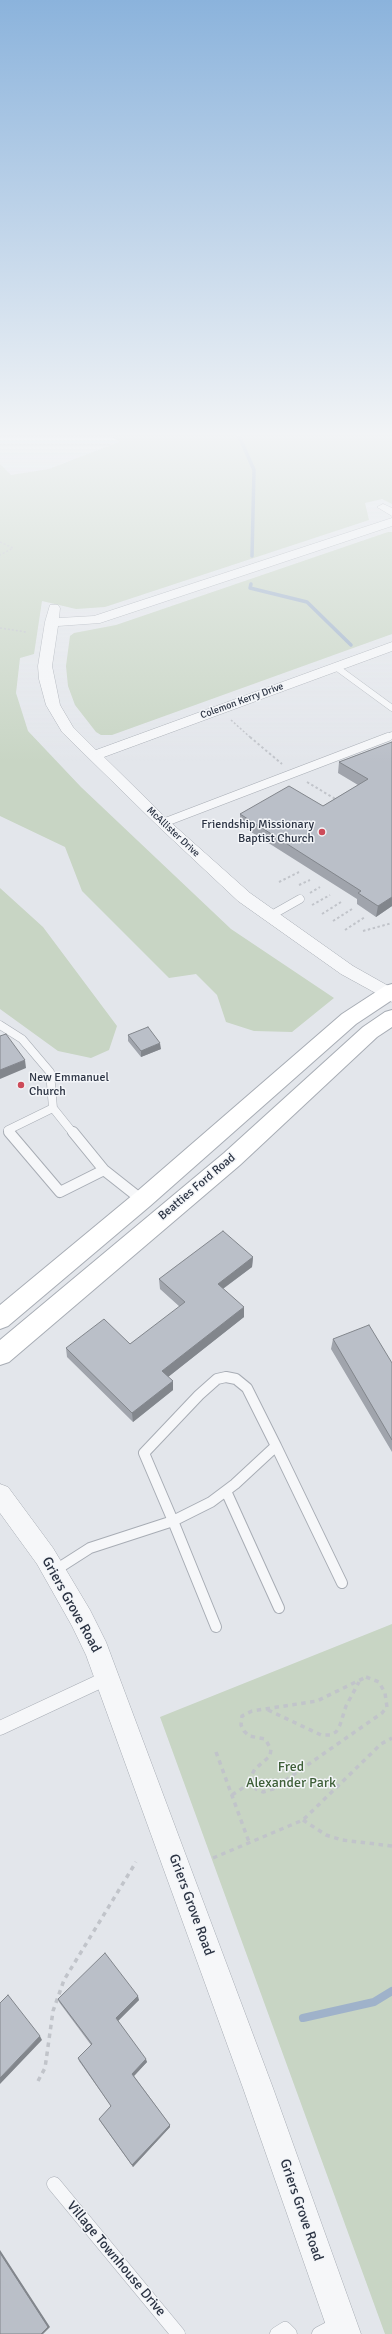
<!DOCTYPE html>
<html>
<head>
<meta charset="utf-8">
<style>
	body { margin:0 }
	canvas { display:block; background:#e3e6eb }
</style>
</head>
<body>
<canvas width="392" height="2334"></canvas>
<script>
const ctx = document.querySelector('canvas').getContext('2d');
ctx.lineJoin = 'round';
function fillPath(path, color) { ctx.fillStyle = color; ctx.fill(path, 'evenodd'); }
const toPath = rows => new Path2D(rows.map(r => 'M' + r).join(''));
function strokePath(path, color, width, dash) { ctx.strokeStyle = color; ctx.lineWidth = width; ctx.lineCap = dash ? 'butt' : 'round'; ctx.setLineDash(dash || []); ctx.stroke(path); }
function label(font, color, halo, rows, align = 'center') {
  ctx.font = font + ' Signika,sans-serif'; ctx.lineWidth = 3; ctx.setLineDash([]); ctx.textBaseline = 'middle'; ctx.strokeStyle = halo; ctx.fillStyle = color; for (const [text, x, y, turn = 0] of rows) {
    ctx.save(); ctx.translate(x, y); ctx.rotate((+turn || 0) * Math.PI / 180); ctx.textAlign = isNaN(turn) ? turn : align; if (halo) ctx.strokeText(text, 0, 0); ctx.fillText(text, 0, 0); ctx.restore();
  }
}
const green = toPath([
	[112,436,392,436,392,504,382,499,365,503,369,520,105,607,76,609,42,601,34,654,20,658,16,693,28,731,81,787,231,929,334,998,292,1032,254,1031,226,1022,217,995,196,974,169,978,82,891,65,847,0,816,0,464,11,475,49,469,119,442],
	[388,532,392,532,392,634,112,735,101,735,96,732,75,705,68,686,66,666,70,636,74,633,116,625],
	[0,888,43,927,117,1026,109,1050,91,1058,58,1051,0,1009],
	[392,1624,392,2334,385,2334,160,1717]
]);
const streamFar1 = toPath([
	[239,436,254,470,252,556],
	[251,584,250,588,307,602,351,645]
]);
const stream = toPath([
	[303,2018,374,2002,392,1991]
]);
const pathFar2 = toPath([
	[0,542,13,548,0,555],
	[0,628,26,632],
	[231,720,251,738]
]);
const pathFar1 = toPath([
	[250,737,282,764],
	[307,782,337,800],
	[279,882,299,872],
	[299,885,310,880],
	[310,893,320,887],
	[312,905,330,895],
	[322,914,341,902],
	[333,921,352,909],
	[345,930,365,917],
	[363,931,392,923]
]);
const path = toPath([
	[366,1677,379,1682,385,1693,387,1707,382,1713,273,1789,263,1792,256,1789,251,1776,255,1769,270,1756,271,1749,265,1739,249,1736,244,1731,241,1725,242,1716,252,1711,317,1701,366,1677],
	[268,1710,321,1735,330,1735,336,1732,340,1725,346,1706,359,1682],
	[216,1752,249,1842],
	[232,1795,252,1782],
	[303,1820,326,1835,342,1840,392,1846],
	[213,1858,303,1820,381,1744,392,1738],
	[38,2081,45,2068,53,2011,64,1980,136,1862]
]);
const laneFar3 = toPath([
	[336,667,392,708],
	[385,738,392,735]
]);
const laneFar2 = toPath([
	[163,823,388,737],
	[270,916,300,899],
	[0,1025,22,1039,50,1072,53,1108,73,1133],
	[10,1133,8,1130,53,1108]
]);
const laneFar1 = toPath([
	[9,1132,60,1192,104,1170],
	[73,1132,104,1170,142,1200],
	[226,1377,236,1379,247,1388,276,1446,235,1484,211,1502,173,1521,144,1453,199,1395,217,1379,226,1377],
	[276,1446,342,1583],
	[226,1491,279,1608],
	[54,1571,90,1548,173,1521,216,1627]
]);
const lane = toPath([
	[0,1728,107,1678],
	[54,2184,178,2334],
	[277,2334,285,2329,290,2334],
	[319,2334,338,2324]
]);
const street = toPath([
	[383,504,392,508,392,516,377,507,383,504],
	[392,518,392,526,100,623,58,626,52,666,60,705,73,727,96,750,392,642,392,651,104,757,168,820,250,893,353,966,392,988,392,1002,341,974,238,901,158,826,62,732,46,705,39,679,38,666,45,622,50,605,58,605,60,608,59,618,94,616,392,518],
	[0,1484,8,1487,53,1548,90,1610,106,1642,273,2088,361,2334,329,2334,243,2088,86,1655,72,1626,37,1564,0,1513,0,1484]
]);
const secondary = toPath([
	[392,984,392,1000,356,1024,150,1206,8,1326,0,1329,0,1305,134,1194,342,1014,385,986,392,984],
	[392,1010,392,1027,377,1037,240,1165,9,1362,0,1365,0,1340,224,1153,363,1027,385,1012,392,1010]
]);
const wall = toPath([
	[392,742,392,906,376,917,357,904,357,899,240,825,240,814,323,806,358,785,338,773,339,762],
	[128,1035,161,1049,141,1057,128,1041],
	[253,1257,252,1267,223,1289,244,1317,168,1377,173,1381,173,1390,133,1422,67,1357,66,1348,130,1344,180,1307,160,1289,159,1279],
	[333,1339,392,1363,392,1452,331,1349],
	[58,1999,139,2000,118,2021,147,2062,134,2076,170,2125,170,2127,133,2167,100,2121,99,2119,111,2106,79,2061,78,2058,91,2045,59,2002]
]);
const shadedWall = toPath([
	[392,897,392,906,376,917,378,906],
	[160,1043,161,1049,141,1057,141,1051],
	[25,1060,26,1068,0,1079,0,1070],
	[253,1257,252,1267,217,1293,218,1284],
	[244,1307,244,1317,163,1381,162,1371],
	[173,1381,173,1390,133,1422,132,1413],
	[138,1996,139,2000,117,2022,116,2018],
	[40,2036,42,2040,0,2084,0,2078],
	[146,2059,147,2062,133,2077,132,2074],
	[170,2125,170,2127,133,2167,132,2165],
	[0,2250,50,2327,43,2334,41,2334,0,2253]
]);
const building = toPath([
	[392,742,392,897,378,906,358,893,361,891,240,814,289,786,323,806,368,779,339,762,392,742],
	[148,1027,160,1043,141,1051,128,1035,148,1027],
	[6,1034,25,1060,0,1070,0,1036,6,1034],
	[223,1231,253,1257,218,1284,244,1307,162,1371,173,1381,132,1413,66,1348,104,1319,130,1344,185,1302,159,1279,223,1231],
	[369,1325,392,1363,392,1440,333,1339,369,1325],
	[105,1953,138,1996,116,2018,146,2059,132,2074,170,2125,132,2165,99,2119,111,2106,78,2058,92,2044,58,1999,105,1953],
	[8,1995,40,2036,0,2078,0,2003,8,1995],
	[0,2253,48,2327,41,2334,0,2334,0,2253]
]);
const markers = [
	[322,832,4,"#cd4b59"],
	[21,1085,4,"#cd4b59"]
];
const farStreetnames = [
	["Colemon Kerry Drive",242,701,-20],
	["McAllister Drive",173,832,43]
];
const poiNames = [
	["Friendship Missionary",314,825],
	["Baptist Church",314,839],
	["New Emmanuel",29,1078,"left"],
	["Church",29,1092,"left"]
];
const streetNames = [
	["Beatties Ford Road",197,1187,-40]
];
const nearStreetnames = [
	["Griers Grove Road",71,1605,61],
	["Griers Grove Road",191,1905,70],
	["Griers Grove Road",301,2210,71],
	["Village Townhouse Drive",116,2259,50]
];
const nearParknames = [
	["Fred",291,1767],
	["Alexander Park",291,1783]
];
fillPath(green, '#c8d5c4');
strokePath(streamFar1, '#9fb2ca', 3.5);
strokePath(stream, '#9fb2ca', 8);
strokePath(laneFar3, '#a8adb5', 7);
strokePath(laneFar2, '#a8adb5', 9);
strokePath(laneFar1, '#a8adb5', 12);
strokePath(lane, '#a8adb5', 15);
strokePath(street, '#a8adb5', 1);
strokePath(secondary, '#a8adb5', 2);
strokePath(pathFar2, '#c1c4ca', 1.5, [2, 2]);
strokePath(pathFar1, '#c1c4ca', 2, [2.5, 2.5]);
strokePath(path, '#c1c4ca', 3.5, [4.5, 4.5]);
strokePath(laneFar3, '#f6f7f9', 6);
strokePath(laneFar2, '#f6f7f9', 8);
strokePath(laneFar1, '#f6f7f9', 10);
strokePath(lane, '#f6f7f9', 14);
fillPath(street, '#f6f7f9');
fillPath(secondary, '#fff');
fillPath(wall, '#a0a4ac');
fillPath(shadedWall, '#82868c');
fillPath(building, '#babfc8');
strokePath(building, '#82868c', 1);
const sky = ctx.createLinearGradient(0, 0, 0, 763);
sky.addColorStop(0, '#8bb3dc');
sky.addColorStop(0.57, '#f2f4f6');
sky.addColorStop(1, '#f2f4f600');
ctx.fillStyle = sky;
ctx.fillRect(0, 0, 392, 763);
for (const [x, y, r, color] of markers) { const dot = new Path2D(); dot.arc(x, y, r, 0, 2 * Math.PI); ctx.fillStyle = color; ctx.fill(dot); strokePath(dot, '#f3f5f8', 1.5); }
label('10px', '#2b3343', '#f3f5f8', farStreetnames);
label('12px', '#2b3343', '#f3f5f8', poiNames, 'right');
label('12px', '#2b3343', '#f3f5f8', streetNames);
label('14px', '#2b3343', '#f3f5f8', nearStreetnames);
label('14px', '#3e5f38', '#f3f5f8', nearParknames);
</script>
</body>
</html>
